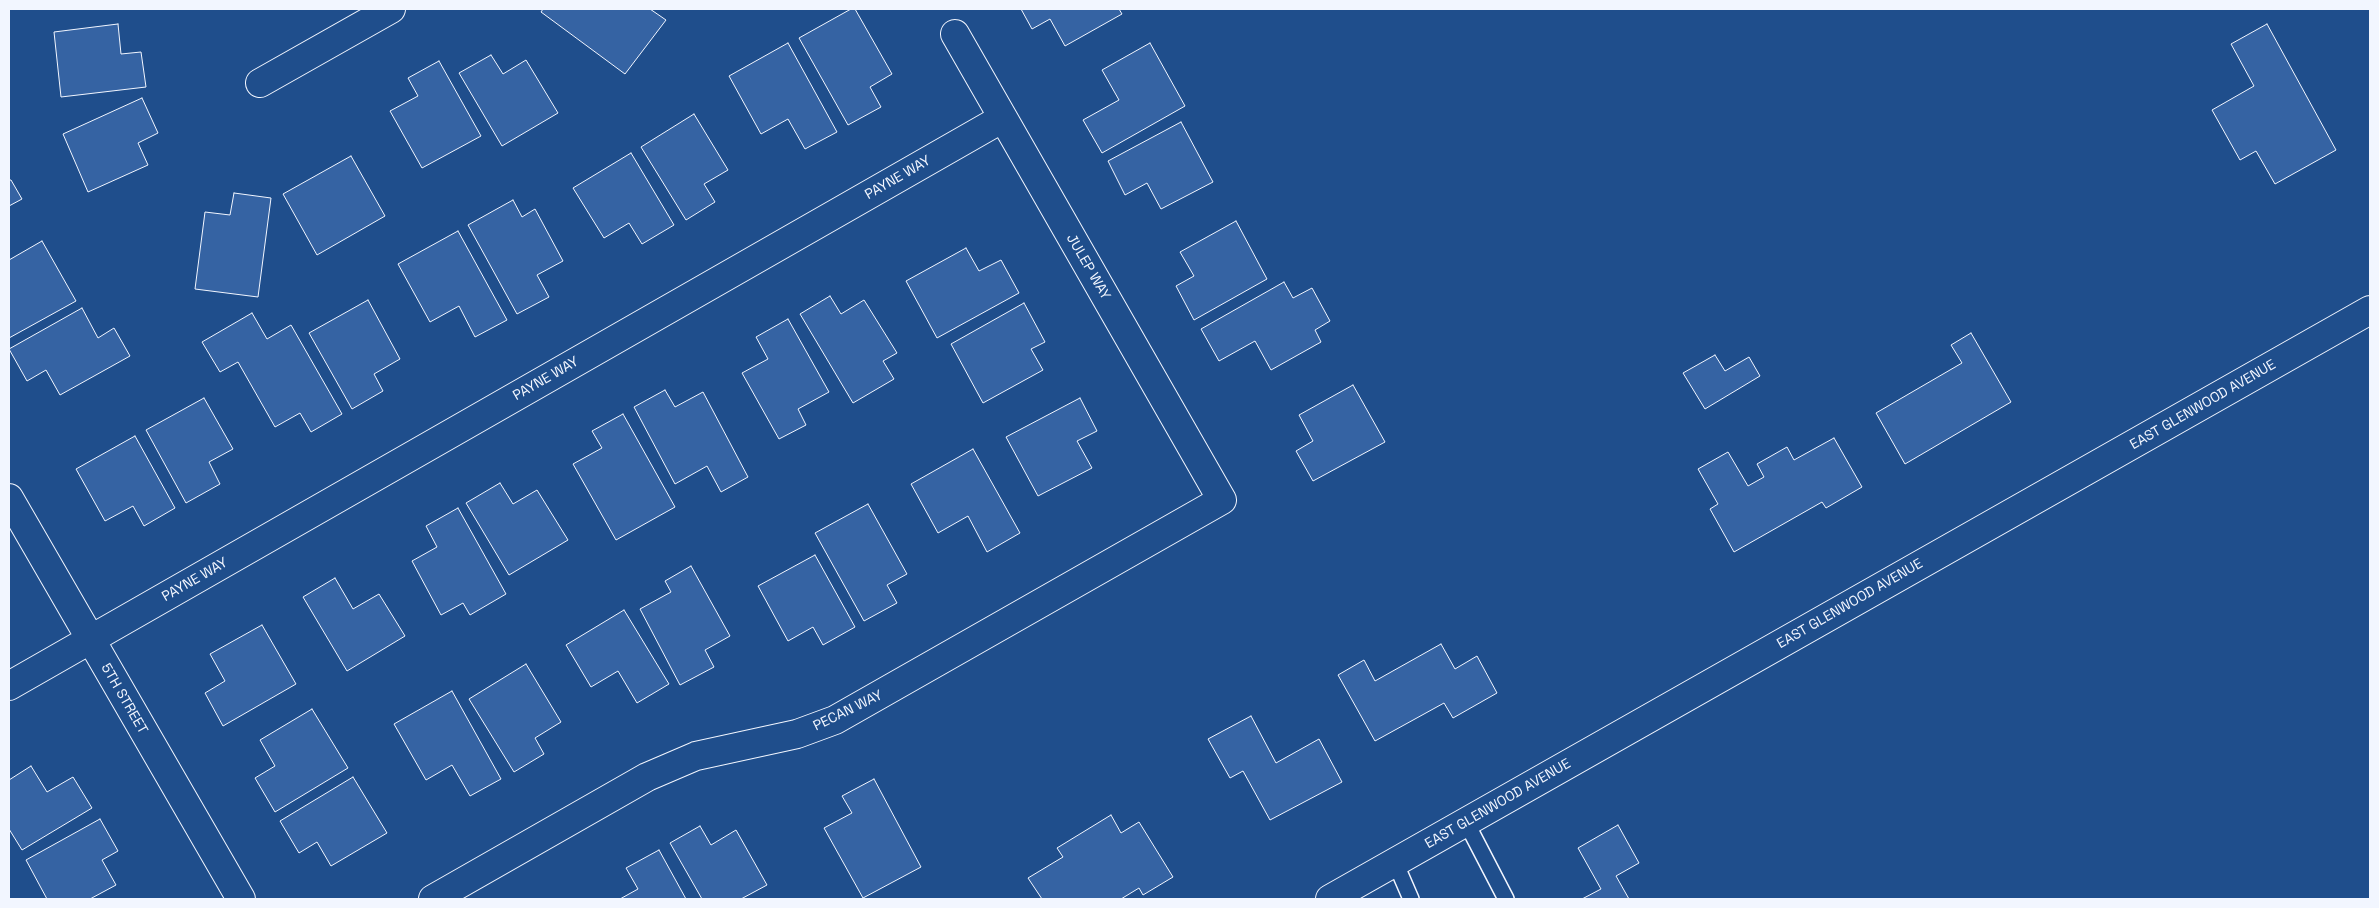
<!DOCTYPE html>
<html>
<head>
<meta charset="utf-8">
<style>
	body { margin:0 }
	#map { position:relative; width:2379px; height:908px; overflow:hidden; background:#1f4e8c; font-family:"Space Grotesk",sans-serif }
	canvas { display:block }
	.frame { position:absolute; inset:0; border:10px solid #f2f6ff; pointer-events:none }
</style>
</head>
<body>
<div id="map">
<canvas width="2379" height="908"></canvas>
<div class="frame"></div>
</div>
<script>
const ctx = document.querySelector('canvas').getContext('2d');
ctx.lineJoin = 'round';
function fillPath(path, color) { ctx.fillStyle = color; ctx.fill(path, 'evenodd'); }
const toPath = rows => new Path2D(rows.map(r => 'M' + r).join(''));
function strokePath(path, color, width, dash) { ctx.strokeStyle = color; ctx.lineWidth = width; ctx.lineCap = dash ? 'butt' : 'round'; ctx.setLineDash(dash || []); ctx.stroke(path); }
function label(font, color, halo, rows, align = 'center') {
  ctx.font = font + ' "Space Grotesk",sans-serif'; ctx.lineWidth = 4; ctx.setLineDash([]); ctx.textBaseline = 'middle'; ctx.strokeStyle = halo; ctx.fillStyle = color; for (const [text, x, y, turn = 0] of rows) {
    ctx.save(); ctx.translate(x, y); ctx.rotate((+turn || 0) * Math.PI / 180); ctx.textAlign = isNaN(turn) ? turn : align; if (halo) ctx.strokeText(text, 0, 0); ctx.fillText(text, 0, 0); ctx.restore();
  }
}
const building = toPath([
	[543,9,650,9,666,20,625,74,541,12,543,9],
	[851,9,855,9,892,74,870,87,881,107,848,125,799,38,851,9],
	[1021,9,1119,9,1122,14,1065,46,1050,19,1032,29,1021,9],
	[118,24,121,54,141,52,146,87,61,97,54,32,118,24],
	[2267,24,2336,150,2275,184,2256,151,2240,160,2212,110,2254,86,2231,44,2267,24],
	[788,43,837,132,805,149,788,119,761,134,729,76,788,43],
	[1150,43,1185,106,1102,153,1083,120,1119,100,1102,70,1150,43],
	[491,55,503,74,526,60,558,113,502,146,459,73,491,55],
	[439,61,481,136,422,168,390,111,418,96,408,78,439,61],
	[142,98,158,133,138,143,148,165,88,192,63,134,142,98],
	[694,114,728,170,704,184,715,202,686,220,641,147,694,114],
	[1181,122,1213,182,1161,209,1147,183,1125,195,1108,161,1181,122],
	[631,153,674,225,642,244,629,223,604,238,573,188,631,153],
	[351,156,385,216,317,255,283,194,351,156],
	[9,180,11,180,22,199,9,206,9,180],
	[234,193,271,198,258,297,195,289,205,212,230,215,234,193],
	[513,200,522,217,535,209,563,261,537,275,549,297,517,314,468,225,513,200],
	[1236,221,1267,279,1194,320,1176,286,1194,276,1180,252,1236,221],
	[458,231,507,320,475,337,459,306,430,322,398,264,458,231],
	[42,241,76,301,9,338,9,260,42,241],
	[966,248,979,271,1001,260,1019,293,937,338,906,281,966,248],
	[1284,282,1293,298,1312,288,1330,321,1315,330,1321,342,1271,370,1255,341,1219,361,1201,329,1284,282],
	[830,296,841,314,864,300,897,353,883,361,894,379,853,403,800,314,830,296],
	[368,300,400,359,374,374,383,391,352,409,309,333,368,300],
	[1024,303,1045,342,1031,349,1043,370,983,403,951,344,1024,303],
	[82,308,98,338,114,328,130,356,60,395,46,370,27,381,9,349,82,308],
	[252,313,267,339,291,325,342,414,311,432,300,413,275,427,238,362,220,372,202,342,252,313],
	[788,319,829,392,798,409,806,425,779,439,742,373,768,359,756,337,788,319],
	[1971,333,2011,402,1905,464,1876,413,1962,363,1951,345,1971,333],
	[1715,355,1725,371,1749,357,1760,376,1705,409,1683,373,1715,355],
	[1353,385,1385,442,1313,481,1296,451,1313,441,1299,415,1353,385],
	[665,390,675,407,703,392,748,477,721,492,707,466,675,484,634,407,665,390],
	[204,398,233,449,209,462,220,484,186,503,146,430,204,398],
	[1080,398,1097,431,1077,441,1092,468,1038,496,1006,437,1080,398],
	[623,414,675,507,616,540,573,464,602,448,592,431,623,414],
	[135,436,175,508,144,526,133,506,105,521,76,469,135,436],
	[1834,438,1862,487,1826,508,1822,502,1734,552,1710,509,1718,504,1698,469,1728,452,1748,486,1764,477,1757,464,1787,447,1794,460,1834,438],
	[973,449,1020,533,987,552,968,516,938,533,911,484,973,449],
	[500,483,513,504,537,490,568,540,509,575,466,503,500,483],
	[868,504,907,574,887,585,897,603,864,621,815,533,868,504],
	[458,508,506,594,470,615,463,603,441,615,412,561,437,547,426,526,458,508],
	[815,555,855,627,823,645,813,627,788,641,758,586,815,555],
	[691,566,730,636,705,650,714,667,680,685,640,609,671,592,665,581,691,566],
	[335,578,353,609,379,594,405,636,347,671,303,597,335,578],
	[624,610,669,684,637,703,618,671,591,687,566,645,624,610],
	[262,625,296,684,223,726,205,693,225,681,210,654,262,625],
	[1441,644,1455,669,1477,656,1497,693,1453,718,1444,703,1375,741,1338,675,1364,660,1375,681,1441,644],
	[526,664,561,722,535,738,544,754,514,772,469,699,526,664],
	[452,691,501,779,470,796,452,765,426,780,394,724,452,691],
	[312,709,348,768,275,812,255,778,275,766,260,740,312,709],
	[1251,716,1276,763,1319,739,1342,782,1270,820,1243,771,1230,778,1208,739,1251,716],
	[31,766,47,792,73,777,92,808,22,850,9,829,9,780,31,766],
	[353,777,387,833,331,866,317,842,299,853,280,821,353,777],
	[874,779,921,867,863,898,824,828,852,813,842,796,874,779],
	[1111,815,1121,833,1139,822,1173,877,1143,895,1139,888,1121,899,1042,899,1028,878,1063,857,1057,848,1111,815],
	[100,819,118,851,102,860,116,885,90,899,47,899,26,860,100,819],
	[1618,825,1639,863,1616,876,1629,899,1582,899,1601,889,1578,848,1618,825],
	[700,826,711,845,736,830,767,885,741,899,702,899,670,843,700,826],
	[659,850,686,899,620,899,638,889,626,868,659,850]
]);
const lane = toPath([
	[1466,822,1506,899],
	[1395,862,1411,899]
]);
const street = toPath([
	[260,83,391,9],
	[9,498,241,899],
	[9,686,1003,118],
	[433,899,647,777,696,756,797,734,835,720,1222,500,955,34],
	[1330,899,2370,310]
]);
const streetNames = [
	["PAYNE WAY",898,178,-30],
	["JULEP WAY",1088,267,60],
	["PAYNE WAY",546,379,-30],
	["EAST GLENWOOD AVENUE",2203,405,-30],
	["PAYNE WAY",195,580,-30],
	["EAST GLENWOOD AVENUE",1850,604,-30],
	["5TH STREET",124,699,60],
	["PECAN WAY",848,711,-26],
	["EAST GLENWOOD AVENUE",1498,804,-30]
];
fillPath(building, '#3563a3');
strokePath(building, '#f2f6ff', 1);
strokePath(lane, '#f2f6ff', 18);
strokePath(street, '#f2f6ff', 30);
strokePath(lane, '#1f4e8c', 15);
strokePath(street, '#1f4e8c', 28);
label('14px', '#f2f6ff', '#1f4e8c', streetNames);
</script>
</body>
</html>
